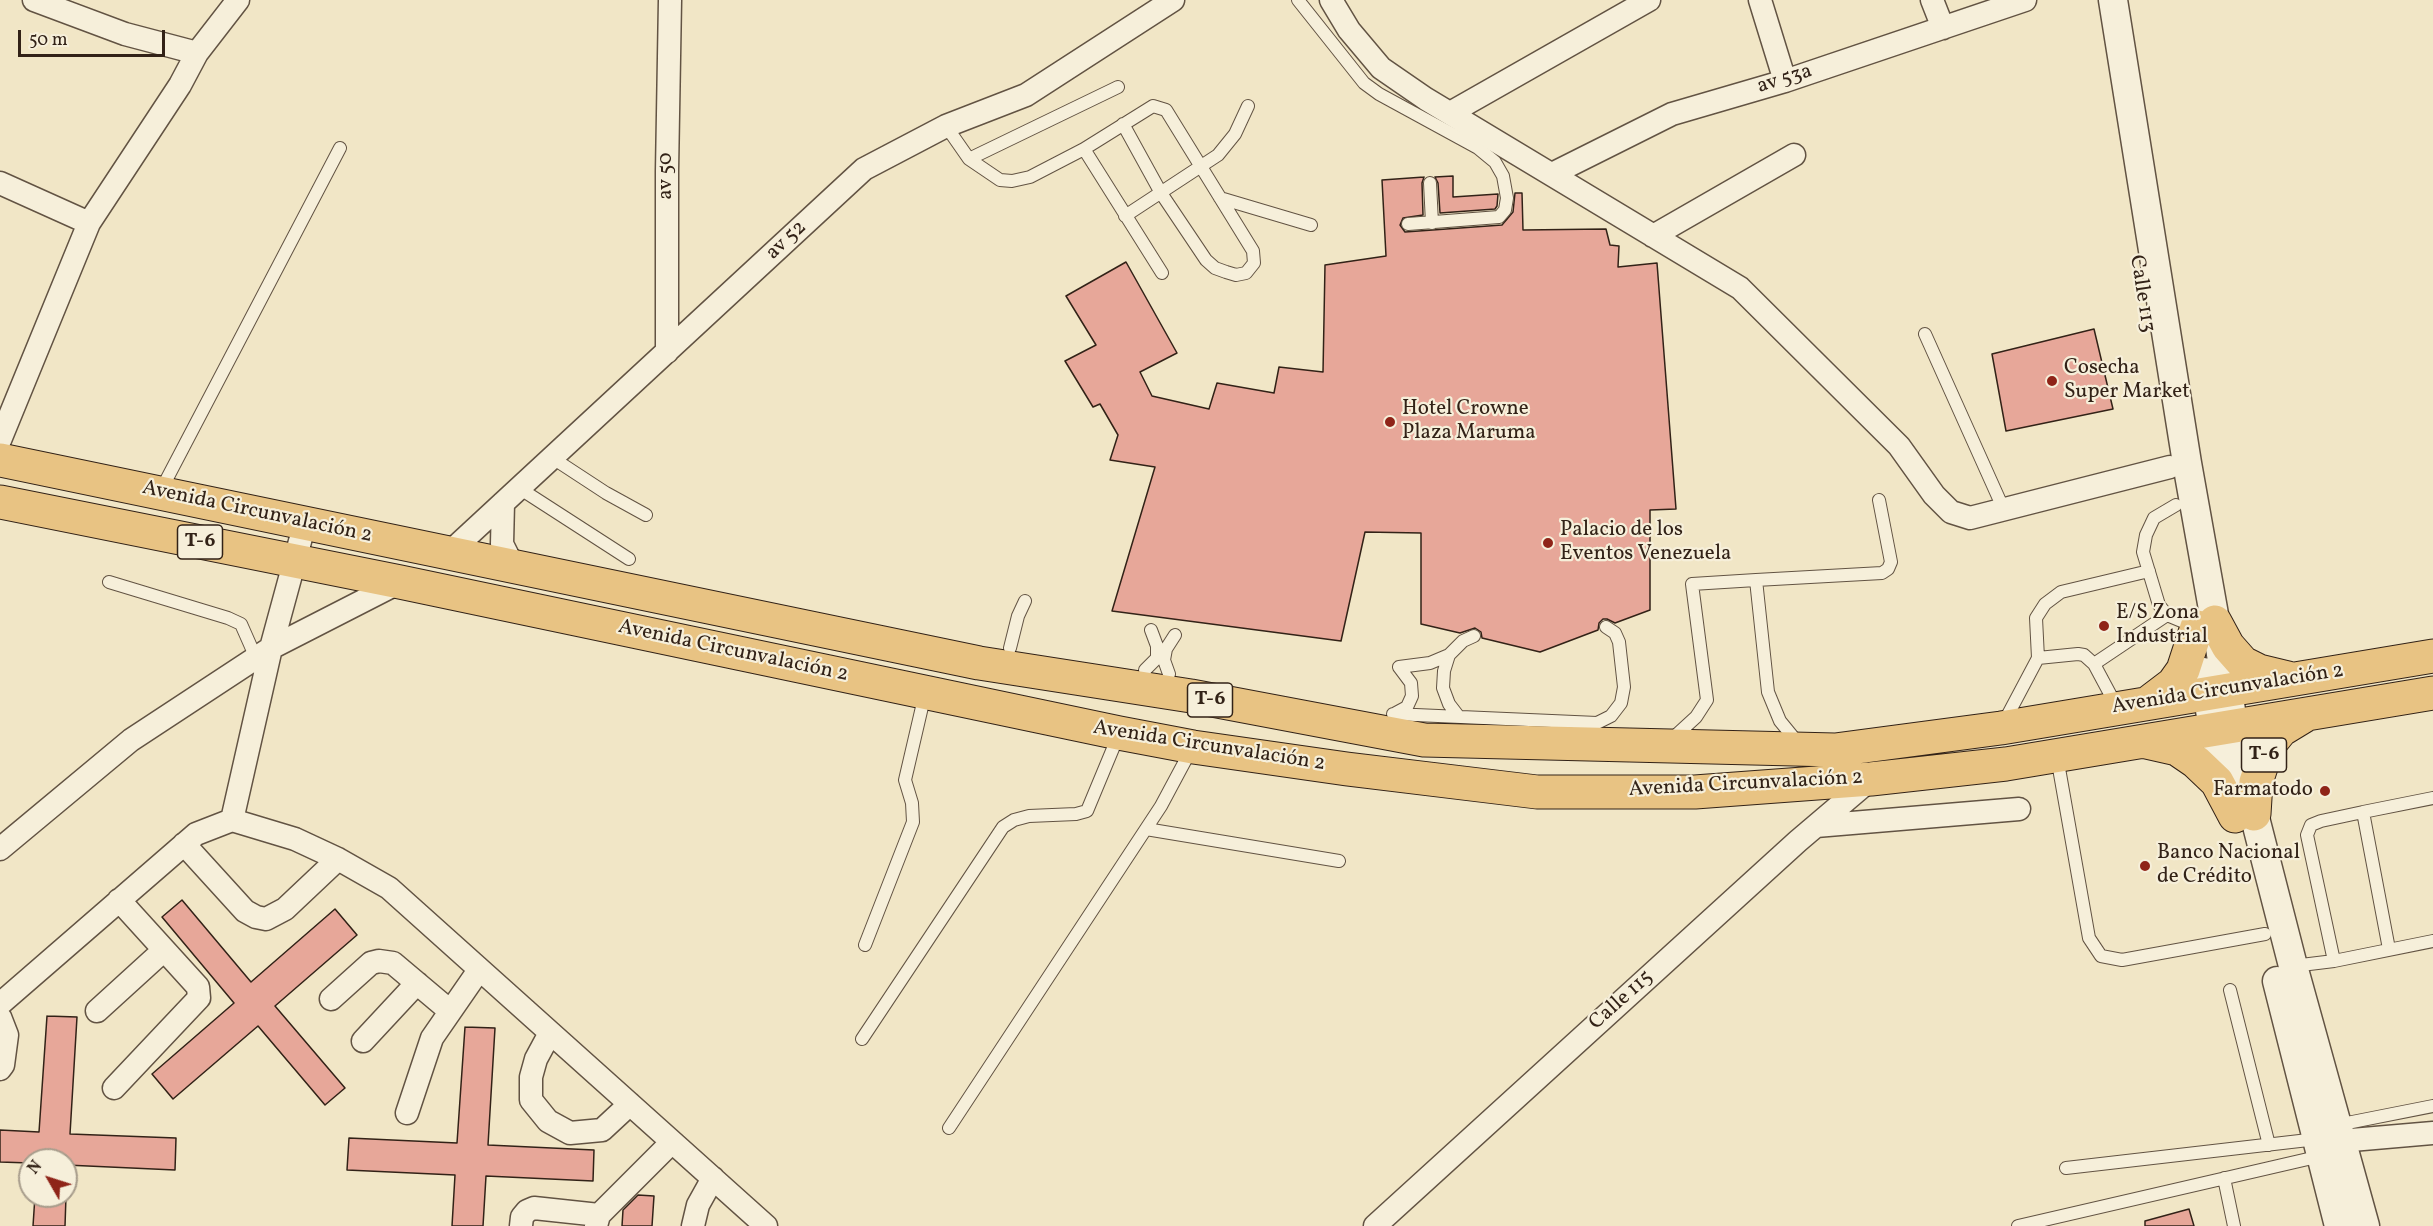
<!DOCTYPE html>
<html>
<head>
<meta charset="utf-8">
<style>
	body { margin:0 }
	#map { position:relative; width:2433px; height:1226px; overflow:hidden; background:#f1e6c6; font-family:Vollkorn,serif }
	canvas { display:block }
	.north { position:absolute; left:18px; top:1148px; width:60px; height:60px; box-sizing:border-box; background:#f6efda; border:2px solid #a89d8c; border-radius:50%; rotate:309deg; font-size:16px; font-weight:700; line-height:24px; text-align:center; color:#322217 }
	.north::after { content:''; display:block; margin:auto; width:21px; height:27px; background:#8f2418; clip-path:polygon(50% 0,100% 100%,50% 72%,0 100%) }
	.scale { position:absolute; left:18px; top:30px; width:147px; height:27px; box-sizing:border-box; border:3px solid #322217; border-top:0; padding-left:8px; font-size:18px; line-height:21px; white-space:nowrap; color:#322217; -webkit-text-stroke:4px #f6efda; paint-order:stroke }
</style>
</head>
<body>
<div id="map">
<canvas width="2433" height="1226"></canvas>
<div class="north">N</div>
<div class="scale">50 m</div>
</div>
<script>
const ctx = document.querySelector('canvas').getContext('2d');
ctx.lineJoin = 'round';
function fillPath(path, color) { ctx.fillStyle = color; ctx.fill(path, 'evenodd'); }
const toPath = rows => new Path2D(rows.map(r => 'M' + r).join(''));
function strokePath(path, color, width, dash) { ctx.strokeStyle = color; ctx.lineWidth = width; ctx.lineCap = dash ? 'butt' : 'round'; ctx.setLineDash(dash || []); ctx.stroke(path); }
function label(font, color, halo, rows, align = 'center') {
  ctx.font = font + ' Vollkorn,serif'; ctx.lineWidth = 4.5; ctx.setLineDash([]); ctx.textBaseline = 'middle'; ctx.strokeStyle = halo; ctx.fillStyle = color; for (const [text, x, y, turn = 0] of rows) {
    ctx.save(); ctx.translate(x, y); ctx.rotate((+turn || 0) * Math.PI / 180); ctx.textAlign = isNaN(turn) ? turn : align; if (halo) ctx.strokeText(text, 0, 0); ctx.fillText(text, 0, 0); ctx.restore();
  }
}
const building = toPath([
	[1453,176,1453,197,1498,194,1497,206,1495,209,1440,213,1438,183,1435,177,1453,176],
	[1424,177,1422,183,1423,215,1403,218,1400,225,1405,232,1502,225,1513,212,1515,193,1522,193,1523,230,1606,229,1610,245,1619,246,1618,267,1657,263,1676,509,1650,510,1650,610,1615,623,1607,619,1603,619,1599,623,1598,630,1540,652,1482,638,1481,632,1475,628,1460,633,1421,624,1421,533,1365,532,1341,641,1112,611,1155,467,1110,460,1118,435,1100,404,1093,407,1065,361,1096,345,1066,296,1126,262,1177,353,1140,372,1152,396,1209,409,1217,383,1274,393,1279,367,1323,372,1325,265,1386,256,1382,180,1424,177],
	[2094,329,2113,409,2006,431,1992,354,2094,329],
	[182,900,251,982,335,909,357,935,275,1006,345,1088,325,1105,258,1026,173,1099,152,1074,234,1003,162,917,182,900],
	[47,1016,77,1017,70,1134,176,1138,175,1170,66,1165,66,1160,30,1160,30,1163,0,1162,0,1130,39,1132,47,1016],
	[465,1027,495,1028,488,1145,594,1150,593,1181,486,1176,483,1226,452,1226,455,1175,347,1170,349,1138,457,1143,465,1027],
	[638,1195,654,1196,652,1226,622,1226,623,1210,638,1195],
	[35,1196,66,1196,65,1226,33,1226,35,1196],
	[2189,1209,2194,1226,2145,1226,2145,1221,2189,1209]
]);
const service = toPath([
	[1298,0,1364,83,1379,94,1478,148,1495,162,1503,176,1507,198,1505,210,1499,217,1408,224],
	[946,126,969,159,1000,180,1012,181,1030,177,1084,149,1162,273],
	[1084,149,1153,106,1166,110,1253,251,1254,263,1246,273,1236,275,1226,272,1215,268,1206,260,1161,193,1123,124],
	[969,159,1118,87],
	[1430,183,1432,223],
	[1220,198,1311,225],
	[1125,216,1218,155,1235,134,1248,106],
	[1925,334,2004,510],
	[551,457,606,493,646,515],
	[519,488,629,559],
	[160,492,340,148],
	[2176,505,2154,518,2146,535,2143,552,2159,605,2167,615,2196,627],
	[1756,580,1882,573,1888,569,1891,562,1879,500],
	[109,582,228,618,241,624,256,658],
	[1010,648,1018,616,1025,601],
	[1449,655,1444,671,1443,688,1449,704,1459,717],
	[2038,658,2036,618,2045,604,2061,592,2149,571],
	[2094,664,2167,615],
	[1399,667,1430,663,1449,655,1463,641,1474,636],
	[1145,670,1157,658,1157,646,1151,630],
	[1169,674,1164,660,1166,649,1175,635],
	[1393,714,1597,723,1611,716,1621,703,1624,687,1619,642,1615,633,1606,627],
	[1394,714,1407,707,1412,696,1411,683,1399,667],
	[2003,724,2038,658,2078,654,2084,655,2094,664,2117,707],
	[1672,739,1696,717,1707,700,1692,584,1756,580,1768,692,1780,721,1798,743],
	[2057,757,2089,938,2101,956,2122,960,2265,934],
	[1146,829,1339,861],
	[865,945,913,822,912,803,905,780,925,694],
	[2389,949,2363,812,2433,798],
	[2334,961,2433,941],
	[2293,966,2334,961,2307,835,2311,825,2321,821,2363,812],
	[2230,990,2269,1145],
	[862,1039,1003,827,1014,820,1029,816,1076,814,1087,811,1119,734],
	[2337,1125,2433,1106],
	[949,1128,1161,806,1192,748],
	[2066,1168,2317,1139],
	[2224,1178,2234,1226],
	[2018,1226,2321,1156]
]);
const minor = toPath([
	[34,0,125,34,197,53],
	[1331,0,1349,30,1381,68,1426,99,1740,288,1899,446,1934,495,1951,512,1970,518,2170,467],
	[1760,0,1785,81],
	[1932,0,1943,28],
	[1450,113,1649,0],
	[1552,174,1672,114,1785,81,2025,0],
	[0,183,89,223],
	[1653,236,1794,155],
	[667,352,667,171,670,0],
	[0,440,89,223,180,85,197,53,238,0],
	[503,503,502,544,513,566],
	[449,553,864,169,946,126,1026,95,1173,0],
	[232,820,271,648,305,523],
	[1816,826,2019,809],
	[184,844,245,911,256,917,266,919,285,909,338,859],
	[0,849,131,740,271,648,400,582],
	[331,999,371,963,379,961,393,963,450,1011],
	[0,1004,196,834,232,820,295,839,338,859,389,888,766,1226],
	[97,1011,164,950],
	[0,1017,7,1035,3,1065,0,1069],
	[550,1033,536,1059,531,1077,531,1100,548,1121,570,1133,602,1130,630,1104],
	[363,1041,417,983],
	[114,1088,199,998,198,987,119,900],
	[407,1113,432,1038,479,970],
	[2340,1141,2433,1133],
	[521,1226,522,1217,527,1211,534,1208,599,1215],
	[596,1226,599,1215,672,1142],
	[693,1226,698,1205,713,1178],
	[1375,1226,1798,841,1871,779]
]);
const tertiary = toPath([
	[2113,0,2187,463,2234,727,2254,814,2293,966,2365,1226],
	[2204,672,2213,729,2230,794],
	[2277,981,2339,1226]
]);
const trunk = toPath([
	[0,460,979,663,1191,696,1424,740,1835,750,2001,728,2433,656],
	[0,502,400,582,1119,733,1193,747,1347,769,1537,792,1695,792,1871,779,2006,764,2433,693],
	[2215,622,2228,646,2243,663,2259,671,2288,678],
	[2148,703,2173,684,2183,670,2197,627],
	[2146,742,2177,749,2196,762,2217,782,2235,816],
	[2254,814,2256,782,2268,746,2281,730,2304,716]
]);
const markers = [
	[2052,381,6,"#8f2418"],
	[1390,422,6,"#8f2418"],
	[1548,543,6,"#8f2418"],
	[2104,626,6,"#8f2418"],
	[2325,791,6,"#8f2418"],
	[2145,866,6,"#8f2418"]
];
const shields = [
	[200,542,45],
	[1210,700,45],
	[2264,755,45]
];
const shieldNames = [
	["T-6",200,542],
	["T-6",1210,700],
	["T-6",2264,755]
];
const streetNames = [
	["av 53a",1785,80,-17],
	["av 50",667,176,-90],
	["av 52",787,241,-43],
	["Calle 113",2141,294,81],
	["Avenida Circunvalación 2",257,513,12],
	["Avenida Circunvalación 2",733,652,12],
	["Avenida Circunvalación 2",2228,690,-9],
	["Avenida Circunvalación 2",1209,747,9],
	["Avenida Circunvalación 2",1746,785,-3],
	["Calle 115",1622,1001,-42]
];
const poiNames = [
	["Cosecha",2064,369],
	["Super Market",2064,393],
	["Hotel Crowne",1402,410],
	["Plaza Maruma",1402,434],
	["Palacio de los",1560,531],
	["Eventos Venezuela",1560,555],
	["E/S Zona",2116,614],
	["Industrial",2116,638],
	["Farmatodo",2313,791,"right"],
	["Banco Nacional",2157,854],
	["de Crédito",2157,878]
];
fillPath(building, '#e7a799');
strokePath(building, '#322217', 1.5);
strokePath(service, '#625343', 14);
strokePath(minor, '#625343', 25);
strokePath(tertiary, '#625343', 31);
strokePath(trunk, '#322217', 35);
strokePath(service, '#f6efda', 12);
strokePath(minor, '#f6efda', 22);
strokePath(tertiary, '#f6efda', 28);
strokePath(trunk, '#e8c383', 33);
for (const [x, y, r, color] of markers) { const dot = new Path2D(); dot.arc(x, y, r, 0, 2 * Math.PI); ctx.fillStyle = color; ctx.fill(dot); strokePath(dot, '#f6efda', 2); }
for (const [x, y, w] of shields) { const box = new Path2D(); box.roundRect(x - w / 2, y - 17, w, 34, 4.5); ctx.fillStyle = '#f6efda'; ctx.fill(box); strokePath(box, '#322217', 1.5); }
label('bold 20px', '#322217', null, shieldNames);
label('21px', '#322217', '#f6efda', streetNames);
label('21px', '#322217', '#f6efda', poiNames, 'left');
</script>
</body>
</html>
